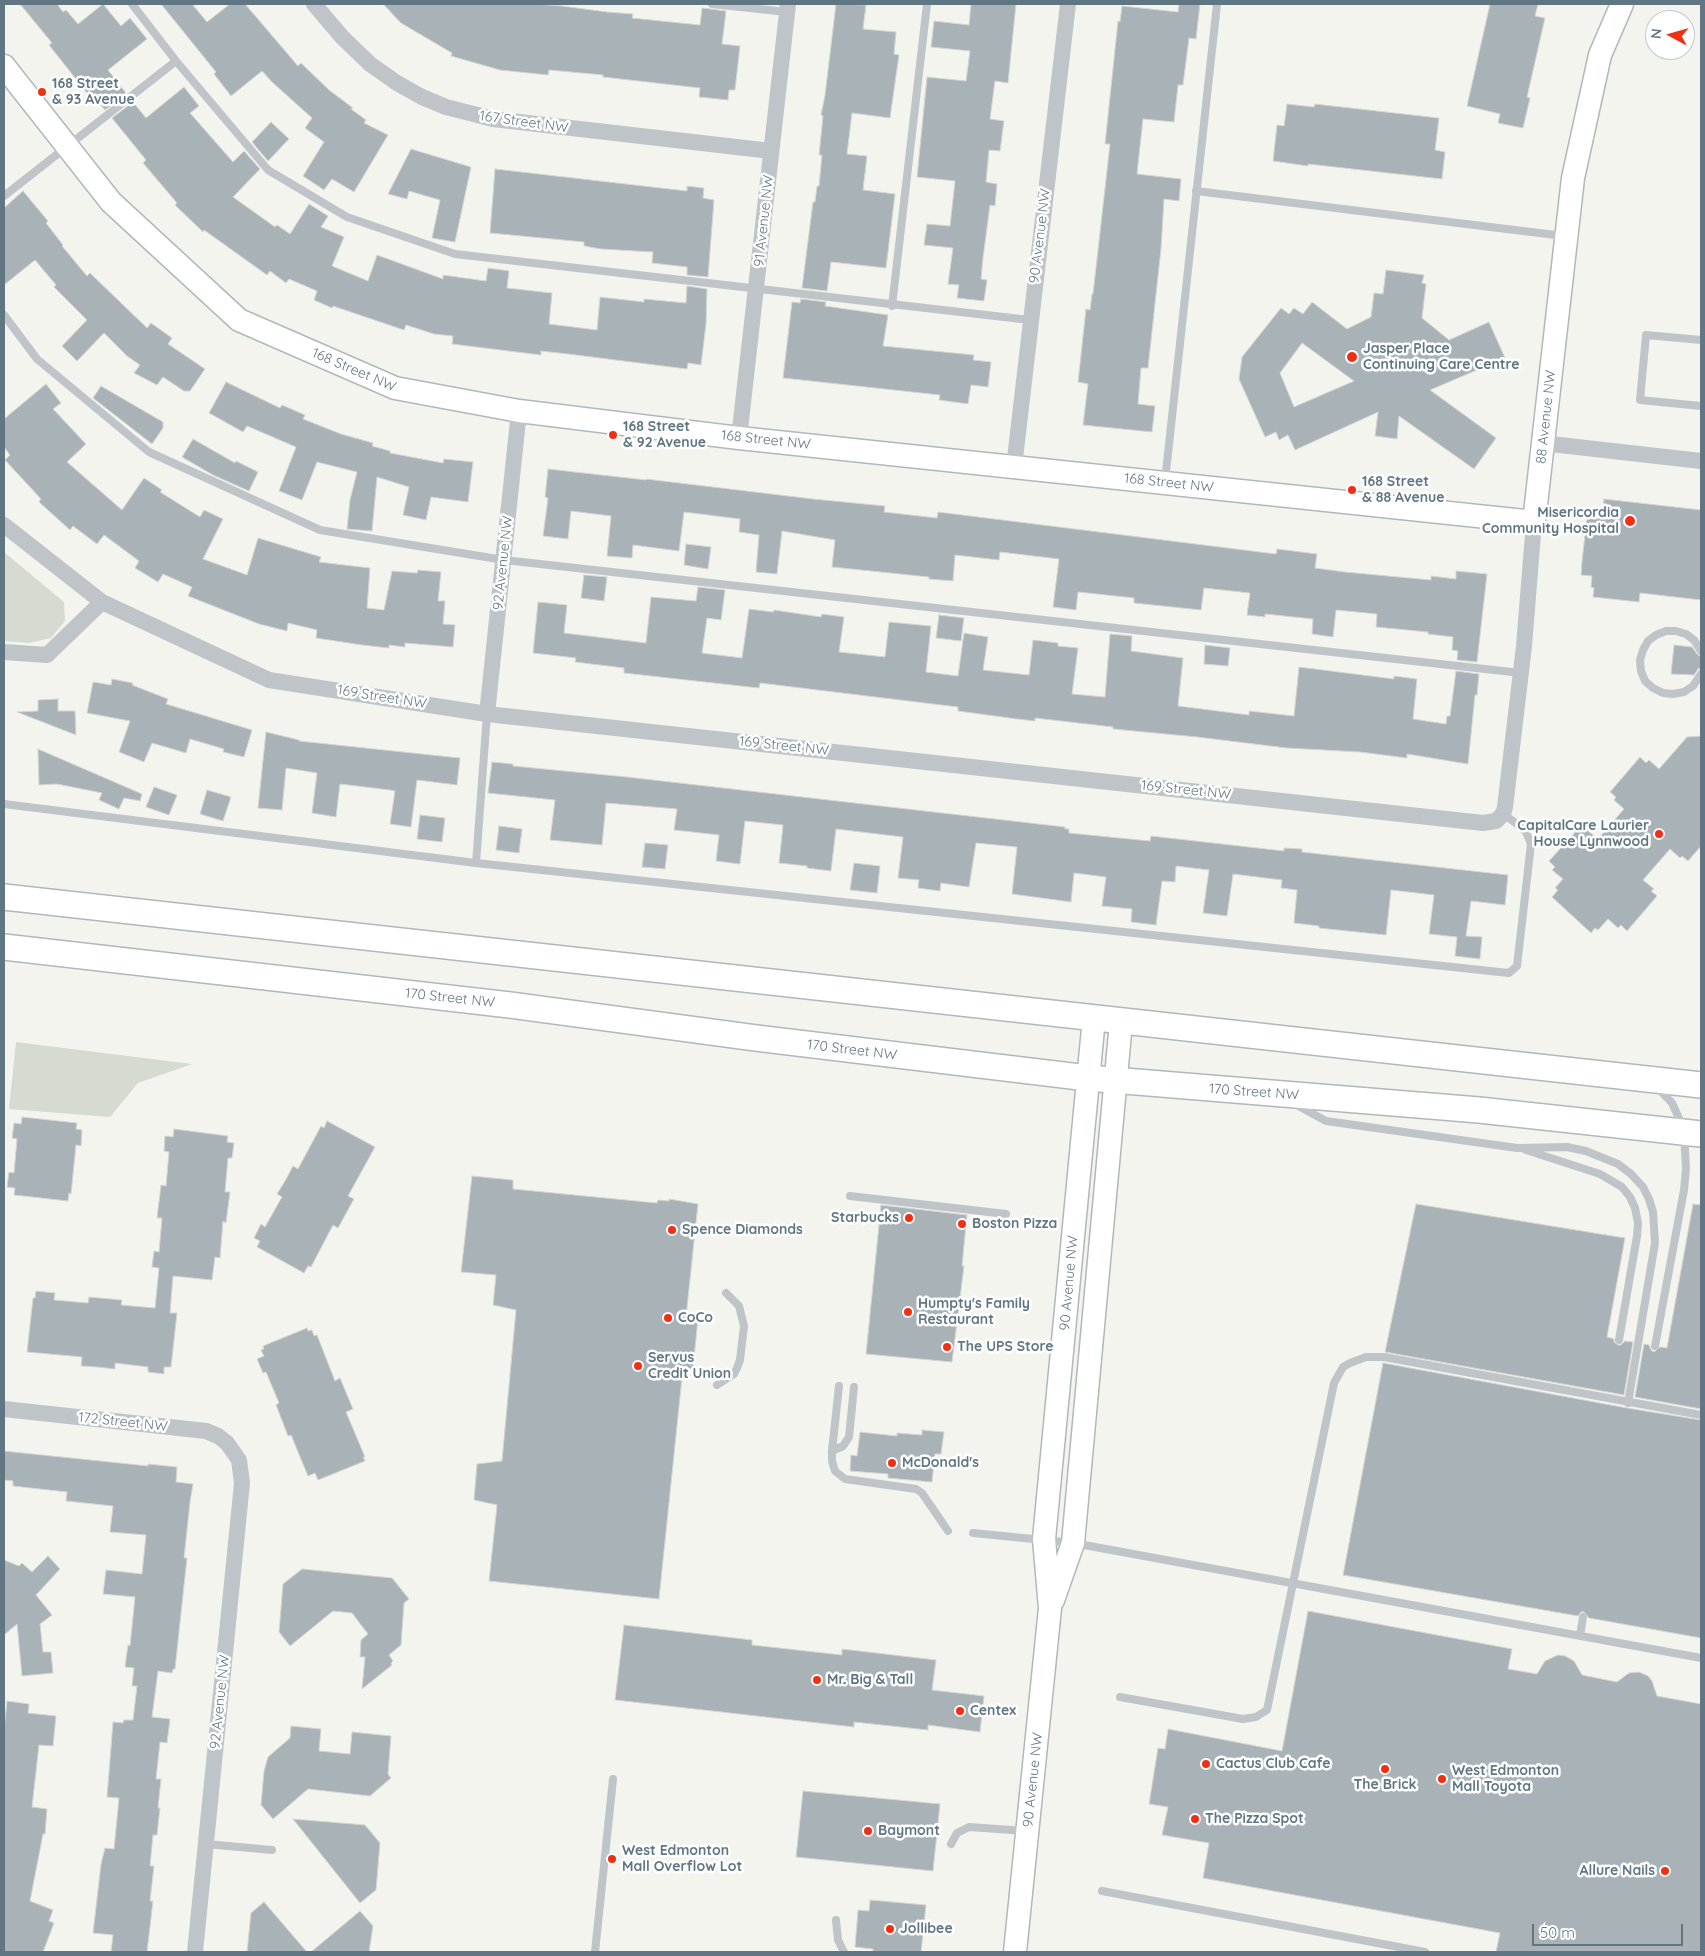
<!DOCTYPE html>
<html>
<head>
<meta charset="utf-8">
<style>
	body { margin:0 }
	#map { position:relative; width:1705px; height:1956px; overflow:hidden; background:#f4f4ef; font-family:Quicksand,sans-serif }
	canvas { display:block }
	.frame { position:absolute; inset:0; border:5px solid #607783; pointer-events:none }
	.north { position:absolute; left:1645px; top:10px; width:50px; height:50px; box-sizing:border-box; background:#fff; border:1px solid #bfc9cd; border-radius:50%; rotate:276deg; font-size:14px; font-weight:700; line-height:20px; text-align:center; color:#607783 }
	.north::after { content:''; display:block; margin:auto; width:18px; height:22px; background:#f03013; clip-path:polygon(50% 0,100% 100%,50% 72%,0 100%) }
	.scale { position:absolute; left:1532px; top:1924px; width:151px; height:22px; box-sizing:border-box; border:2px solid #607783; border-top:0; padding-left:6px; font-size:15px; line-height:18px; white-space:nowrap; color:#607783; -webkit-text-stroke:4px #fff; paint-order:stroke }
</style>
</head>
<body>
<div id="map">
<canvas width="1705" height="1956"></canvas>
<div class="frame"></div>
<div class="north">N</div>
<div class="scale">50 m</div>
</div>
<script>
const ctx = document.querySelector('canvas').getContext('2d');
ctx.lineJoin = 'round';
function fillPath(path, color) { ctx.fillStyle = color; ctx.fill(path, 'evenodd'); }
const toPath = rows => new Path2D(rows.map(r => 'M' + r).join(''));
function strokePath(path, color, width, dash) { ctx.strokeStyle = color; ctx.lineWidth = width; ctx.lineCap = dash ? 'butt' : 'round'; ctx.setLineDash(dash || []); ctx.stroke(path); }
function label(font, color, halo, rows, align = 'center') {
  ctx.font = font + ' Quicksand,sans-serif'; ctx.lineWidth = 5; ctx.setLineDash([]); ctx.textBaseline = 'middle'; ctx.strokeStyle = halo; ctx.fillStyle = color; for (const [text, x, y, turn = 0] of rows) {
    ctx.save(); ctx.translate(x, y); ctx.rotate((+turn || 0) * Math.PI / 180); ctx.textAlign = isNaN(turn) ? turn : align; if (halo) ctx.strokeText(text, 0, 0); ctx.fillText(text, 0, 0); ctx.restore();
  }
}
const green = toPath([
	[4,552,64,602,65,621,51,638,29,643,4,641],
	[16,1042,192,1064,138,1083,110,1117,9,1109]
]);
const building = toPath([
	[20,4,57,4,63,12,66,10,78,24,103,4,121,26,130,18,147,39,108,70,126,93,105,110,89,91,87,93,49,45,52,43,20,4],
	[161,4,192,4,207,22,230,4,245,4,298,66,301,63,329,90,353,108,351,109,366,120,364,123,388,135,354,192,332,179,324,190,303,176,324,142,305,128,312,118,272,82,262,71,231,96,214,74,216,72,161,4],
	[383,4,535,4,562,6,607,12,633,14,632,18,700,25,702,8,726,11,722,44,740,46,735,90,729,90,728,100,699,97,700,88,603,77,603,75,549,70,548,75,500,70,451,56,452,53,401,23,383,4],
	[836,4,866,5,863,29,896,32,894,54,899,55,890,118,852,113,847,154,867,156,863,190,895,194,886,268,831,262,827,291,802,288,813,202,815,202,817,186,819,186,822,155,819,155,823,116,821,115,825,95,836,4],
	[971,4,1016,4,1008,83,995,81,990,119,1004,121,1000,151,989,150,986,182,997,184,995,206,990,205,983,258,981,279,987,280,984,301,957,298,959,285,948,284,953,248,924,245,927,224,950,226,955,181,917,177,927,77,966,81,970,51,931,47,934,21,969,25,971,4],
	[1179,4,1200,4,1196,39,1189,38,1183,85,1178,85,1174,122,1143,119,1137,174,1181,179,1179,201,1164,199,1161,249,1148,368,1141,368,1138,404,1155,406,1152,432,1083,425,1088,384,1078,382,1086,309,1090,310,1092,294,1093,294,1110,144,1105,144,1118,21,1120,22,1122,6,1178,12,1179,4],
	[1490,4,1538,4,1535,16,1545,18,1527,97,1530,98,1523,128,1498,123,1500,114,1467,106,1490,4],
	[184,87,199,106,190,113,233,162,244,151,260,169,233,197,275,227,277,225,290,234,309,204,328,216,321,227,344,237,332,266,368,281,377,255,443,279,443,275,486,281,488,268,509,271,507,288,552,293,549,324,597,330,600,297,644,302,644,299,686,303,687,286,707,289,706,324,701,365,688,363,687,369,568,354,541,351,541,355,452,344,453,336,434,334,406,325,404,330,333,306,332,308,314,300,317,291,289,279,286,283,270,271,267,275,204,230,203,232,175,205,177,203,143,163,146,160,112,118,133,102,146,118,184,87],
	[1287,104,1314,107,1315,104,1439,118,1435,150,1445,152,1442,179,1308,164,1308,166,1273,161,1277,125,1284,126,1287,104],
	[271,122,289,139,268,161,252,142,271,122],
	[411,149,471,167,455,242,432,238,440,200,409,191,407,199,388,194,411,149],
	[495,169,687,191,687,186,704,188,703,198,714,200,708,277,687,275,687,267,652,263,653,252,601,249,584,246,584,242,490,233,495,169],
	[23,191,48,221,46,223,63,245,62,246,87,276,90,273,147,328,151,323,172,338,168,344,205,369,190,391,184,391,163,377,157,385,134,373,140,365,127,356,104,333,77,361,62,346,87,320,54,287,56,285,35,260,4,285,4,208,23,191],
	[1386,270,1424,275,1422,283,1426,284,1422,318,1449,340,1489,322,1505,358,1430,390,1496,438,1474,469,1399,416,1397,439,1375,436,1378,412,1295,450,1288,435,1279,440,1276,432,1265,437,1239,379,1242,357,1281,308,1289,314,1294,308,1303,314,1312,302,1347,329,1371,317,1374,293,1383,294,1386,270],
	[1302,343,1354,381,1294,407,1280,373,1302,343],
	[801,299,826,302,825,306,888,315,883,346,974,355,973,360,991,362,988,387,971,385,968,404,939,400,940,395,783,378,792,302,800,303,801,299],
	[226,382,280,408,282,405,305,415,303,419,341,434,373,443,372,446,390,451,390,453,443,463,444,459,473,462,468,502,431,497,426,520,403,515,409,487,377,477,372,531,347,529,350,500,357,472,317,462,302,500,279,491,296,447,247,426,243,432,209,413,226,382],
	[46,384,61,403,53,409,86,444,67,462,122,510,144,478,162,490,160,492,200,517,204,510,223,519,203,559,247,575,258,538,321,557,319,562,370,568,367,608,384,610,392,571,417,573,418,570,441,572,438,601,445,601,443,624,455,625,453,647,405,643,405,647,389,645,389,648,362,645,316,638,317,630,288,623,287,631,259,624,188,596,192,587,163,574,158,582,135,568,139,561,104,535,97,544,73,526,70,530,39,502,41,499,5,460,10,455,4,447,4,419,46,384],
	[101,386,163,422,163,428,152,444,93,398,101,386],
	[193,439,235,463,236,461,258,472,249,491,213,475,182,457,193,439],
	[548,469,646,480,646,479,813,499,885,506,884,512,937,518,938,512,1276,554,1277,549,1317,554,1315,568,1345,572,1431,580,1431,576,1456,579,1456,571,1487,574,1477,662,1457,660,1458,651,1452,650,1453,637,1428,634,1428,632,1376,627,1377,614,1336,610,1333,637,1312,634,1313,619,1265,614,1265,617,1247,615,1250,593,1204,588,1201,610,1134,603,1134,598,1078,592,1076,610,1053,607,1059,559,1000,552,999,560,955,555,953,581,929,579,929,577,832,567,835,540,782,531,777,574,756,572,759,535,739,532,740,519,684,512,679,551,633,545,632,558,607,556,611,516,571,511,568,539,543,536,548,498,545,497,548,469],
	[1604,499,1701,510,1701,600,1640,593,1639,602,1593,597,1594,588,1591,587,1592,576,1581,575,1582,561,1587,518,1598,519,1600,508,1603,508,1604,499],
	[686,544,711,547,708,569,684,565,686,544],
	[584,575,607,577,604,601,581,598,584,575],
	[698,587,725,590,721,620,707,618,702,653,742,658,749,609,773,612,774,610,821,617,822,614,844,617,839,652,885,657,889,622,931,626,926,672,958,676,964,633,988,637,983,670,1029,675,1033,640,1058,643,1058,646,1078,648,1072,694,1105,697,1110,634,1132,636,1131,651,1183,658,1178,706,1249,715,1249,711,1294,716,1299,667,1394,679,1394,676,1417,679,1413,719,1446,724,1447,716,1450,716,1456,671,1479,674,1477,695,1475,695,1468,764,1407,754,1407,758,1360,752,1287,748,1197,737,1113,729,1113,727,1035,718,1035,721,1017,719,958,711,958,707,760,683,759,688,624,673,624,668,575,662,576,658,533,653,538,602,567,605,564,633,646,643,651,597,696,601,698,587],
	[939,615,964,618,961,641,936,638,939,615],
	[1205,645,1230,648,1228,666,1204,664,1205,645],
	[1674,645,1692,647,1697,654,1701,657,1701,668,1698,669,1694,675,1671,674,1674,645],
	[112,679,133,683,132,685,168,699,166,704,252,730,244,757,223,752,224,749,190,739,186,753,152,743,144,762,119,752,130,721,87,713,93,682,111,685,112,679],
	[58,699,58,711,75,711,76,735,17,712,38,711,38,700,58,699],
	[266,732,299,740,299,741,460,758,457,785,417,780,411,827,390,824,395,791,390,790,340,784,336,817,312,813,317,773,286,768,282,810,258,808,266,732],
	[1701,736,1701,846,1688,861,1682,856,1680,858,1670,849,1643,880,1654,889,1651,891,1657,896,1627,931,1621,925,1618,928,1608,919,1598,930,1595,928,1591,933,1552,897,1558,890,1555,888,1563,879,1552,870,1555,867,1549,861,1580,827,1585,832,1587,830,1598,839,1624,809,1614,800,1616,797,1610,792,1640,757,1646,763,1649,760,1659,769,1687,737,1701,736],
	[38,749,142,794,140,801,124,798,119,809,99,800,102,793,57,784,39,785,38,749],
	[492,762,513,764,513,766,627,777,1065,827,1065,829,1069,829,1069,833,1150,841,1151,836,1284,851,1284,848,1302,849,1302,852,1508,875,1505,905,1471,901,1466,936,1482,937,1480,959,1455,956,1457,937,1429,934,1434,895,1391,890,1386,935,1319,928,1319,926,1294,923,1297,890,1281,888,1282,880,1233,874,1227,916,1203,913,1209,870,1176,866,1175,882,1162,881,1156,925,1131,922,1132,909,1102,906,1106,877,1074,873,1071,902,1012,894,1017,847,976,843,969,887,941,883,940,891,918,888,919,880,898,878,903,837,836,829,831,871,807,868,807,866,779,863,783,825,745,821,740,864,716,861,719,835,674,830,677,809,606,803,602,845,550,840,555,800,488,793,492,762],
	[154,787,177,795,169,815,146,807,154,787],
	[207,790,231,797,223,821,200,814,207,790],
	[420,815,445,818,442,842,417,839,420,815],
	[499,826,522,829,519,853,496,850,499,826],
	[645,843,668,845,665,869,642,867,645,843],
	[854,863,880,866,877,893,850,890,854,863],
	[22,1117,77,1123,76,1129,82,1130,81,1146,76,1145,71,1194,69,1193,68,1201,14,1195,15,1188,7,1187,9,1172,14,1173,17,1139,12,1138,14,1123,21,1124,22,1117],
	[327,1121,375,1147,348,1196,354,1199,338,1228,333,1225,311,1267,308,1266,304,1273,257,1247,260,1241,254,1238,261,1224,265,1227,282,1197,277,1194,285,1181,293,1166,298,1169,321,1126,324,1128,327,1121],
	[174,1129,228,1136,227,1142,234,1143,232,1158,228,1158,225,1192,230,1192,226,1223,223,1221,220,1258,215,1257,212,1280,173,1276,170,1313,177,1313,171,1367,164,1367,164,1374,148,1372,148,1367,115,1363,115,1369,97,1367,81,1366,82,1357,27,1352,33,1298,35,1298,36,1291,55,1293,54,1300,88,1303,89,1297,122,1300,121,1305,155,1308,159,1268,152,1267,154,1251,159,1252,162,1218,157,1218,161,1185,166,1186,169,1152,164,1151,165,1136,173,1137,174,1129],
	[472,1176,513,1180,513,1189,657,1203,658,1200,669,1201,669,1199,698,1204,686,1317,698,1318,693,1369,683,1368,659,1599,489,1581,497,1505,474,1500,477,1464,502,1461,516,1310,493,1305,496,1275,461,1272,472,1176],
	[1416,1204,1625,1238,1607,1337,1614,1339,1614,1342,1618,1345,1621,1345,1625,1341,1633,1342,1624,1395,1385,1352,1416,1204],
	[1693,1204,1701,1205,1701,1409,1635,1397,1644,1344,1649,1345,1651,1350,1654,1352,1660,1347,1667,1348,1693,1204],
	[881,1205,967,1215,962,1266,964,1266,952,1362,866,1354,881,1205],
	[307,1328,308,1331,312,1330,314,1336,317,1335,335,1381,340,1378,353,1409,346,1412,365,1457,363,1457,365,1461,318,1480,315,1473,308,1476,291,1435,288,1436,276,1405,279,1403,266,1372,263,1373,257,1359,264,1356,261,1350,264,1349,263,1346,307,1328],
	[1383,1363,1627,1408,1701,1420,1701,1638,1589,1618,1584,1612,1581,1612,1578,1616,1343,1575,1383,1363],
	[922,1430,944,1432,941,1454,935,1454,932,1482,888,1478,888,1474,850,1471,851,1455,857,1456,860,1432,897,1436,897,1433,922,1435,922,1430],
	[4,1451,148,1466,148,1464,177,1467,176,1482,193,1484,190,1502,184,1558,187,1558,175,1669,173,1669,172,1673,158,1671,152,1717,170,1719,167,1743,160,1742,156,1779,161,1779,158,1808,160,1808,157,1835,153,1835,150,1866,154,1866,150,1901,153,1901,147,1952,111,1952,113,1935,93,1933,101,1864,105,1848,114,1849,119,1798,107,1797,113,1722,123,1723,124,1720,133,1720,137,1686,132,1686,134,1668,125,1667,128,1645,130,1646,135,1597,103,1594,106,1570,142,1574,146,1535,110,1532,113,1506,66,1501,67,1492,13,1486,13,1481,4,1480,4,1451],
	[48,1556,60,1569,36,1595,52,1615,40,1624,43,1652,51,1652,53,1673,22,1676,17,1624,4,1635,4,1560,19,1566,22,1563,32,1572,48,1556],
	[302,1569,392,1578,409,1599,404,1603,401,1645,389,1655,393,1661,391,1663,392,1665,362,1689,365,1657,360,1657,361,1640,368,1634,352,1613,333,1611,290,1646,279,1632,283,1584,302,1569],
	[1308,1611,1512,1649,1508,1669,1537,1674,1545,1661,1558,1655,1565,1656,1574,1661,1582,1675,1617,1682,1629,1673,1639,1672,1648,1676,1652,1681,1657,1696,1701,1704,1701,1952,1496,1952,1500,1933,1203,1878,1209,1843,1162,1835,1168,1807,1149,1804,1158,1748,1165,1749,1168,1729,1282,1751,1308,1611],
	[624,1625,752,1640,752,1645,842,1655,842,1649,936,1660,932,1690,984,1696,980,1732,928,1725,928,1730,854,1722,854,1727,615,1700,624,1625],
	[7,1701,29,1704,28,1713,56,1716,53,1746,39,1745,32,1807,47,1809,45,1834,43,1834,30,1901,53,1910,49,1921,54,1923,43,1952,4,1952,4,1729,7,1701],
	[291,1726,321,1729,319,1751,350,1754,352,1732,391,1736,388,1774,391,1778,370,1796,308,1789,273,1819,261,1805,264,1771,268,1757,290,1738,291,1726],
	[803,1791,940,1804,933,1871,796,1857,803,1791],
	[293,1819,365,1825,380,1843,376,1890,360,1903,293,1819],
	[870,1900,926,1905,921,1952,873,1952,873,1949,855,1947,858,1910,869,1911,870,1900],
	[264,1902,307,1952,247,1952,251,1913,264,1902],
	[360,1911,373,1926,369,1952,311,1952,360,1911]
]);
const lane = toPath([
	[712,4,787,12],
	[176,61,268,170,347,217,455,254,1030,320],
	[1196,191,1564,236],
	[4,196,176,61,132,4],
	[892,306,927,4],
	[4,315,37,359,149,452,320,530,504,560,1521,673],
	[1701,340,1646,335,1640,400,1701,406],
	[1165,481,1217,4],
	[1701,651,1694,640,1686,634,1676,631,1666,631,1656,635,1648,641,1643,650,1640,660,1641,671,1645,681,1653,688,1663,693,1673,694,1684,692,1693,686,1701,674],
	[4,804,476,863,1509,973,1517,966,1531,844,1526,832,1520,826,1503,814],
	[476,863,487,714],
	[1293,1103,1326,1121,1517,1148,1567,1147,1586,1151,1618,1164,1631,1174,1643,1187,1649,1199,1653,1212,1655,1243,1628,1403],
	[1526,1150,1600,1174,1622,1187,1630,1197,1635,1208,1638,1223,1637,1236,1619,1340],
	[850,1196,1006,1214],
	[1655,1346,1684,1190,1686,1169,1684,1132,1678,1116,1672,1103,1657,1087],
	[717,1385,734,1374,737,1368,740,1360,744,1326,739,1306,726,1293],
	[839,1386,832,1451,832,1461,835,1471,845,1479,916,1489,922,1493,948,1531],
	[832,1451,843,1446,849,1437,854,1387],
	[973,1533,1073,1543,1701,1658],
	[1580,1636,1583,1617],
	[1120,1697,1243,1719,1256,1717,1267,1710,1334,1383,1343,1367,1350,1363,1366,1357,1384,1357,1701,1415],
	[206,1844,272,1850],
	[951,1844,957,1833,969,1827,1026,1831],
	[1102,1891,1425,1952],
	[836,1920,838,1940,844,1952],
	[595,1952,613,1779]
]);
const street = toPath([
	[314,4,342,37,370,64,397,83,422,97,446,107,493,119,771,151],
	[739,438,788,4],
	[1542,443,1701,461],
	[1014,467,1068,4],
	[4,525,102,602,269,680,487,714,1483,823,1496,821,1503,814,1505,807,1524,646,1534,522],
	[4,652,47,655,102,602],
	[487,714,519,411],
	[4,1409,206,1431,218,1436,227,1443,239,1460,242,1483,195,1952]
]);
const secondary = toPath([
	[4,66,111,202,239,320,395,388,519,411,739,438,1534,522,1573,178,1600,55,1622,4],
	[1053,1600,1073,1543,1121,1022],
	[1015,1952,1050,1608,1044,1539,1094,1018]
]);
const primary = toPath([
	[4,897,1701,1085],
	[4,947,510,1005,756,1038,1088,1078,1479,1110,1701,1134]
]);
const markers = [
	[42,92,5,"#f03013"],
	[1352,357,6,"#f03013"],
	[613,435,5,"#f03013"],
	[1352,490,5,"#f03013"],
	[1630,521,6,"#f03013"],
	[1659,834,5,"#f03013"],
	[909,1218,5,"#f03013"],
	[962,1224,5,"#f03013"],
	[672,1230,5,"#f03013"],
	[908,1312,5,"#f03013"],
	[668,1318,5,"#f03013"],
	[947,1347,5,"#f03013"],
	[638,1366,5,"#f03013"],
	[892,1463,5,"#f03013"],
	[817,1680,5,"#f03013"],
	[960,1711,5,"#f03013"],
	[1206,1764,5,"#f03013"],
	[1385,1769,5,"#f03013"],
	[1442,1779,5,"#f03013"],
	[1195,1819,5,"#f03013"],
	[868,1831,5,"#f03013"],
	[612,1859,5,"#f03013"],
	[1665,1871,5,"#f03013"],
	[890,1929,5,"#f03013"]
];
const poiNames = [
	["168 Street",52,84],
	["& 93 Avenue",52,100],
	["Jasper Place",1363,349],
	["Continuing Care Centre",1363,365],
	["168 Street",623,427],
	["& 92 Avenue",623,443],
	["168 Street",1362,482],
	["& 88 Avenue",1362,498],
	["Misericordia",1619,513,"right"],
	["Community Hospital",1619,529,"right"],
	["CapitalCare Laurier",1649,826,"right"],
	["House Lynnwood",1649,842,"right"],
	["Starbucks",899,1218,"right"],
	["Boston Pizza",972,1224],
	["Spence Diamonds",682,1230],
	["Humpty's Family",918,1304],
	["Restaurant",918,1320],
	["CoCo",678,1318],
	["The UPS Store",957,1347],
	["Servus",648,1358],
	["Credit Union",648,1374],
	["McDonald's",902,1463],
	["Mr. Big & Tall",827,1680],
	["Centex",970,1711],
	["Cactus Club Cafe",1216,1764],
	["West Edmonton",1452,1771],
	["Mall Toyota",1452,1787],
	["The Brick",1385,1785,"center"],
	["The Pizza Spot",1205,1819],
	["Baymont",878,1831],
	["West Edmonton",622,1851],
	["Mall Overflow Lot",622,1867],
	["Allure Nails",1655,1871,"right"],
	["Jollibee",900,1929]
];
const streetNames = [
	["167 Street NW",524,122,8],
	["91 Avenue NW",764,221,-84],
	["90 Avenue NW",1040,236,-83],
	["168 Street NW",354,370,23],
	["88 Avenue NW",1546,417,-84],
	["168 Street NW",766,440,6],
	["168 Street NW",1169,483,6],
	["92 Avenue NW",503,563,-84],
	["169 Street NW",382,697,9],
	["169 Street NW",784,746,6],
	["169 Street NW",1186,790,6],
	["170 Street NW",450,998,6],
	["170 Street NW",852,1050,7],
	["170 Street NW",1254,1092,4],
	["90 Avenue NW",1069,1283,-85],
	["172 Street NW",123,1422,6],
	["92 Avenue NW",220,1702,-84],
	["90 Avenue NW",1033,1780,-84]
];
fillPath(green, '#d5dbd0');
fillPath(building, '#a9b3b7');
strokePath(building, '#d5d5d2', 1);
strokePath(secondary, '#b0b8bb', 25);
strokePath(primary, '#b1b7ba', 28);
strokePath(lane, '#bec4c7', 8);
strokePath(street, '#bec4c7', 16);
strokePath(secondary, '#fff', 22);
strokePath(primary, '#fff', 25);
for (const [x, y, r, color] of markers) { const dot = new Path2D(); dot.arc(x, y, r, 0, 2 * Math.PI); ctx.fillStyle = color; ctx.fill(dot); strokePath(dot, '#fff', 2); }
label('bold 14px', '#607783', '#fff', poiNames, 'left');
label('14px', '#607783', '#fff', streetNames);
</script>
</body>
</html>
